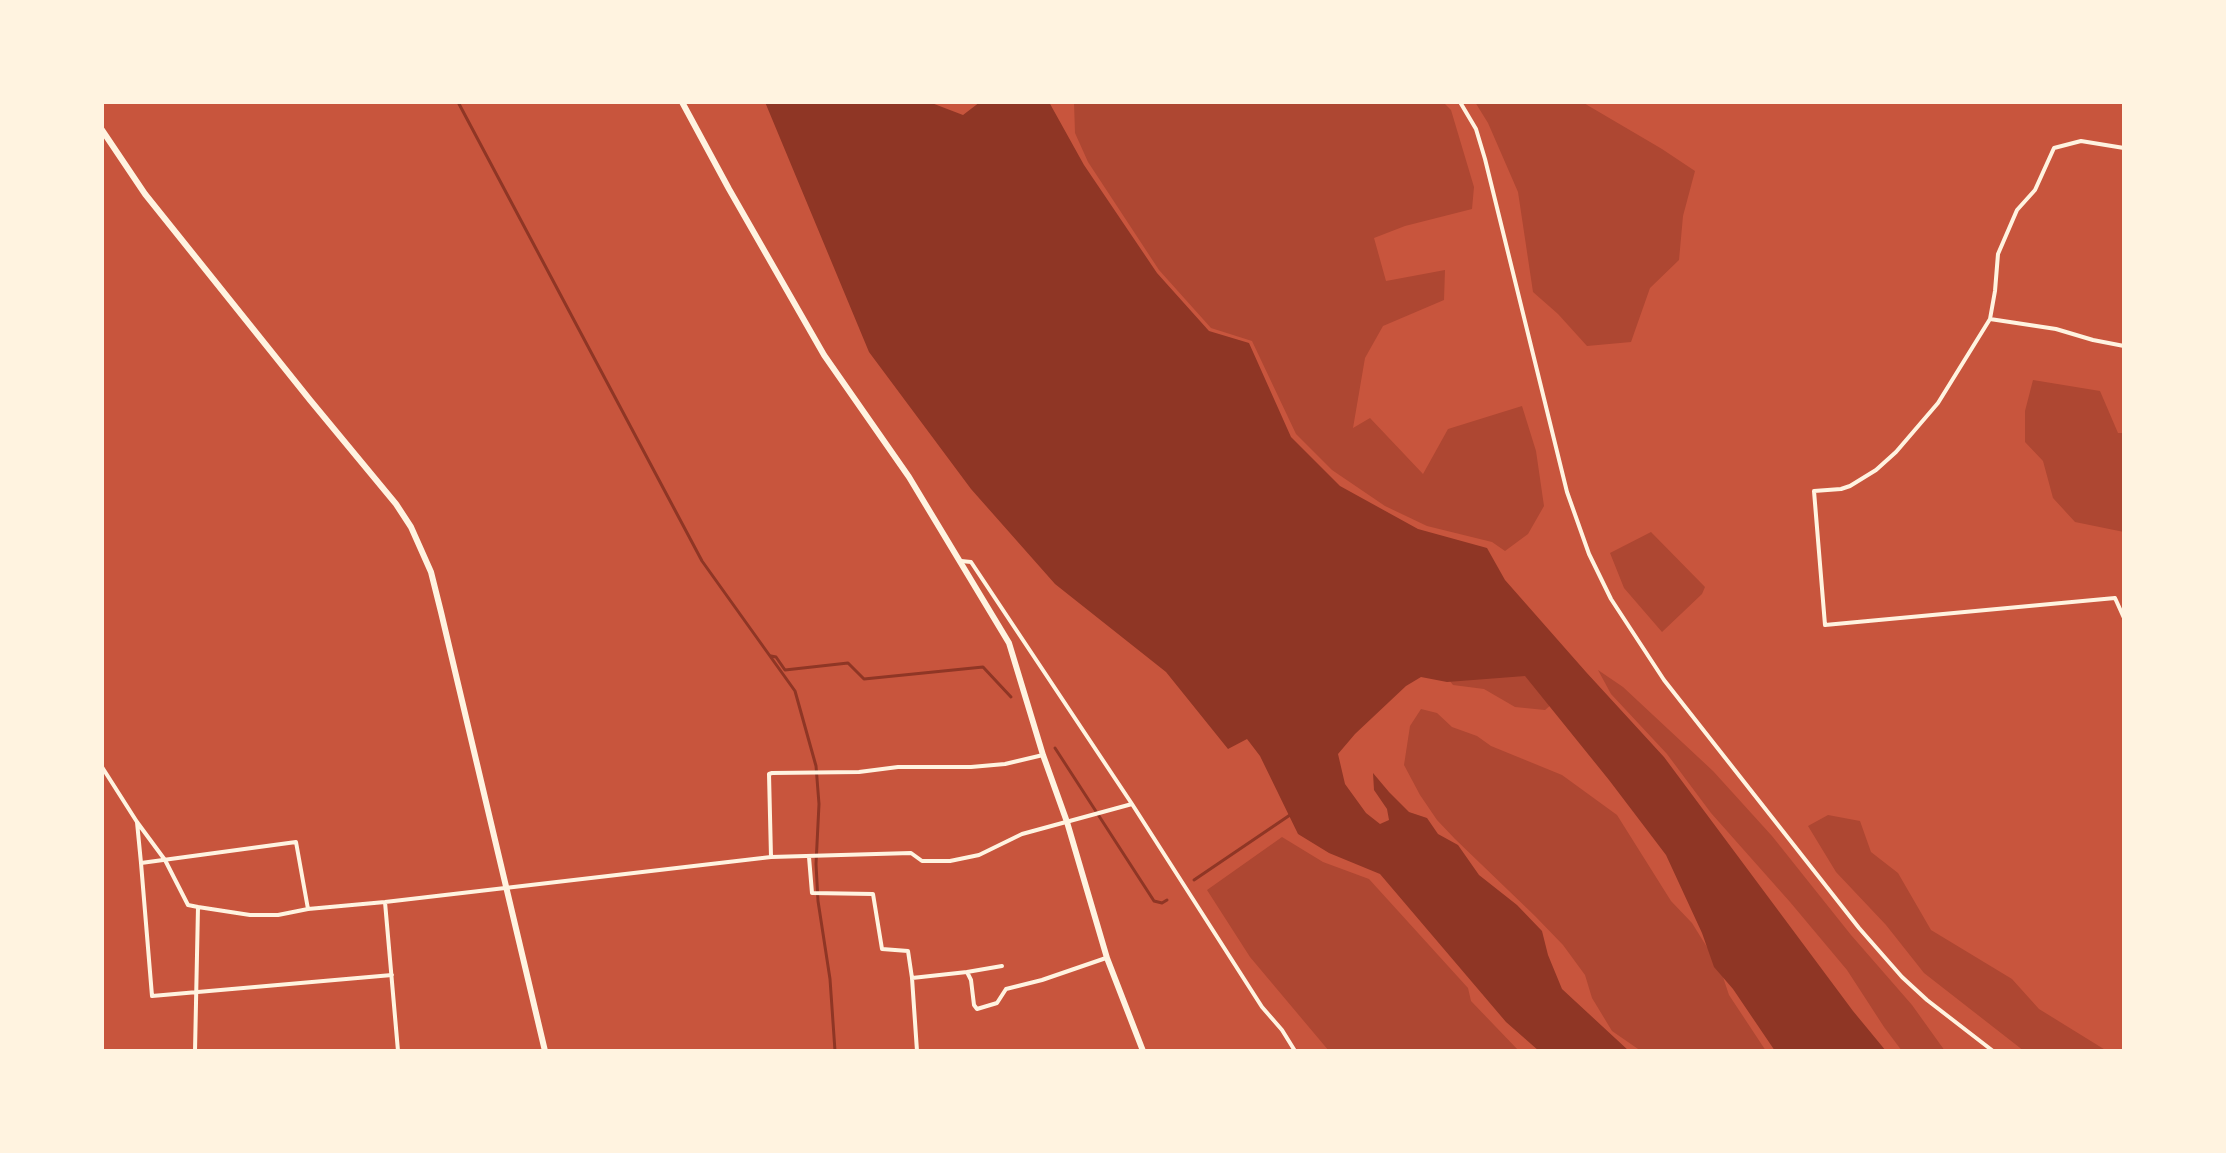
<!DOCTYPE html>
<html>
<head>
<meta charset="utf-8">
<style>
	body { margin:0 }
	#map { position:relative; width:2226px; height:1153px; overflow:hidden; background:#c8553d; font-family:Lora,serif }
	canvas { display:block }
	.frame { position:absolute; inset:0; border:104px solid #fff3e0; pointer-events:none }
</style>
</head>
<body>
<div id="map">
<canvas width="2226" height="1153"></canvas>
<div class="frame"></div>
</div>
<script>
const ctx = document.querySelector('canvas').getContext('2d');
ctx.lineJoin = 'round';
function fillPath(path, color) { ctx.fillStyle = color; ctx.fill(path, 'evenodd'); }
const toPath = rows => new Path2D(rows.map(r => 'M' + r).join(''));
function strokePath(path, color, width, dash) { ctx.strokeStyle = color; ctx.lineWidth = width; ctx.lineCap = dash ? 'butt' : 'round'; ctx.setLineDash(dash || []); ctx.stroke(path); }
const green = toPath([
	[1074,102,1443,102,1451,110,1474,187,1472,209,1405,226,1374,238,1386,281,1445,270,1444,300,1383,326,1365,358,1353,428,1370,418,1423,474,1448,429,1522,406,1536,451,1544,506,1528,534,1505,551,1492,542,1427,526,1385,506,1332,470,1296,434,1252,341,1211,328,1159,270,1088,162,1075,133],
	[1475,102,1582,102,1662,149,1695,171,1683,216,1679,260,1650,288,1631,342,1587,346,1558,314,1533,292,1518,192,1488,123],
	[2033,380,2100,391,2118,433,2124,433,2124,532,2075,522,2053,498,2043,461,2025,442,2025,411],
	[1651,532,1705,587,1702,594,1662,632,1624,588,1610,553],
	[1495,639,1552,704,1545,710,1515,707,1484,689,1453,685,1438,666],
	[1598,670,1623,687,1713,771,1772,836,1851,935,1912,1005,1945,1051,1902,1051,1884,1027,1847,970,1790,902,1711,813,1667,754,1611,694],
	[1421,709,1437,713,1452,727,1477,736,1491,746,1562,775,1617,815,1671,901,1692,923,1720,968,1729,995,1766,1051,1641,1051,1612,1031,1592,998,1585,975,1563,945,1535,916,1455,839,1437,820,1420,795,1404,765,1410,726],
	[1828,815,1860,821,1871,852,1898,873,1931,930,2012,979,2039,1009,2107,1051,2024,1051,1924,973,1886,925,1836,872,1808,826],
	[1282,837,1323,862,1369,879,1468,988,1471,1001,1519,1051,1329,1051,1250,957,1207,890]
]);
const water = toPath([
	[765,102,929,102,963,115,980,102,1049,102,1084,165,1157,273,1209,331,1249,343,1291,437,1340,486,1418,529,1487,548,1505,580,1586,672,1664,757,1853,1011,1886,1051,1775,1051,1733,989,1714,967,1702,933,1666,855,1609,780,1525,676,1447,682,1421,677,1406,686,1355,734,1338,754,1345,784,1366,813,1380,824,1389,820,1387,809,1374,790,1373,773,1389,792,1409,812,1427,818,1438,834,1458,845,1479,875,1517,905,1542,931,1548,955,1562,989,1629,1051,1539,1051,1506,1022,1380,874,1329,853,1298,834,1260,756,1247,739,1228,749,1166,672,1055,584,971,489,869,352]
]);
const stream = toPath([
	[458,102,702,561,795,691,816,766,819,804,816,864,818,901,830,979,835,1051],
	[771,656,776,657,785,670,848,663,864,679,983,667,1011,697],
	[1055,748,1154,901,1162,903,1167,900],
	[1194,880,1290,815]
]);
const minor = toPath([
	[1460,102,1476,129,1485,159,1567,492,1589,554,1611,599,1664,680,1859,928,1902,977,1927,1000,1993,1051],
	[2124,148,2081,141,2054,148,2035,190,2017,210,1998,254,1995,291,1990,319,1938,403,1896,452,1876,470,1850,486,1841,489,1814,491,1825,625,2115,598,2124,618],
	[2124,214,2124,340],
	[1990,319,2056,329,2093,340,2124,346],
	[961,561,971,562,1132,804,1262,1007,1282,1030,1295,1051],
	[102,767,137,822,165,860,188,905,198,907,195,1051],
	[137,822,141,863,296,842,308,909,385,902,771,857,911,853,922,861,950,861,979,855,1022,834,1132,804],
	[771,857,769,774,772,773,859,772,898,767,971,767,1005,764,1043,755],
	[809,857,812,893,873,894,882,949,908,951,912,978,967,972,971,980,974,1005,977,1009,997,1003,1006,989,1042,980,1106,958],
	[141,863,152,996,392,975],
	[385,902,398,1051],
	[198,907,250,915,278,915,308,909],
	[967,972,1002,966],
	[912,978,917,1051]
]);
const tertiary = toPath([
	[102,130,145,194,310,400,396,504,411,527,431,572,441,612,545,1051]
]);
const secondary = toPath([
	[682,102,729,189,824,355,909,477,1009,643,1043,755,1067,822,1107,958,1143,1051]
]);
fillPath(green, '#ae4732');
fillPath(water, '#8f3625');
strokePath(stream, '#8f3625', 3);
strokePath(minor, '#fff3e0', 4);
strokePath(tertiary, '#fff3e0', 6);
strokePath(secondary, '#fff3e0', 6);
</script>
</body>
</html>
